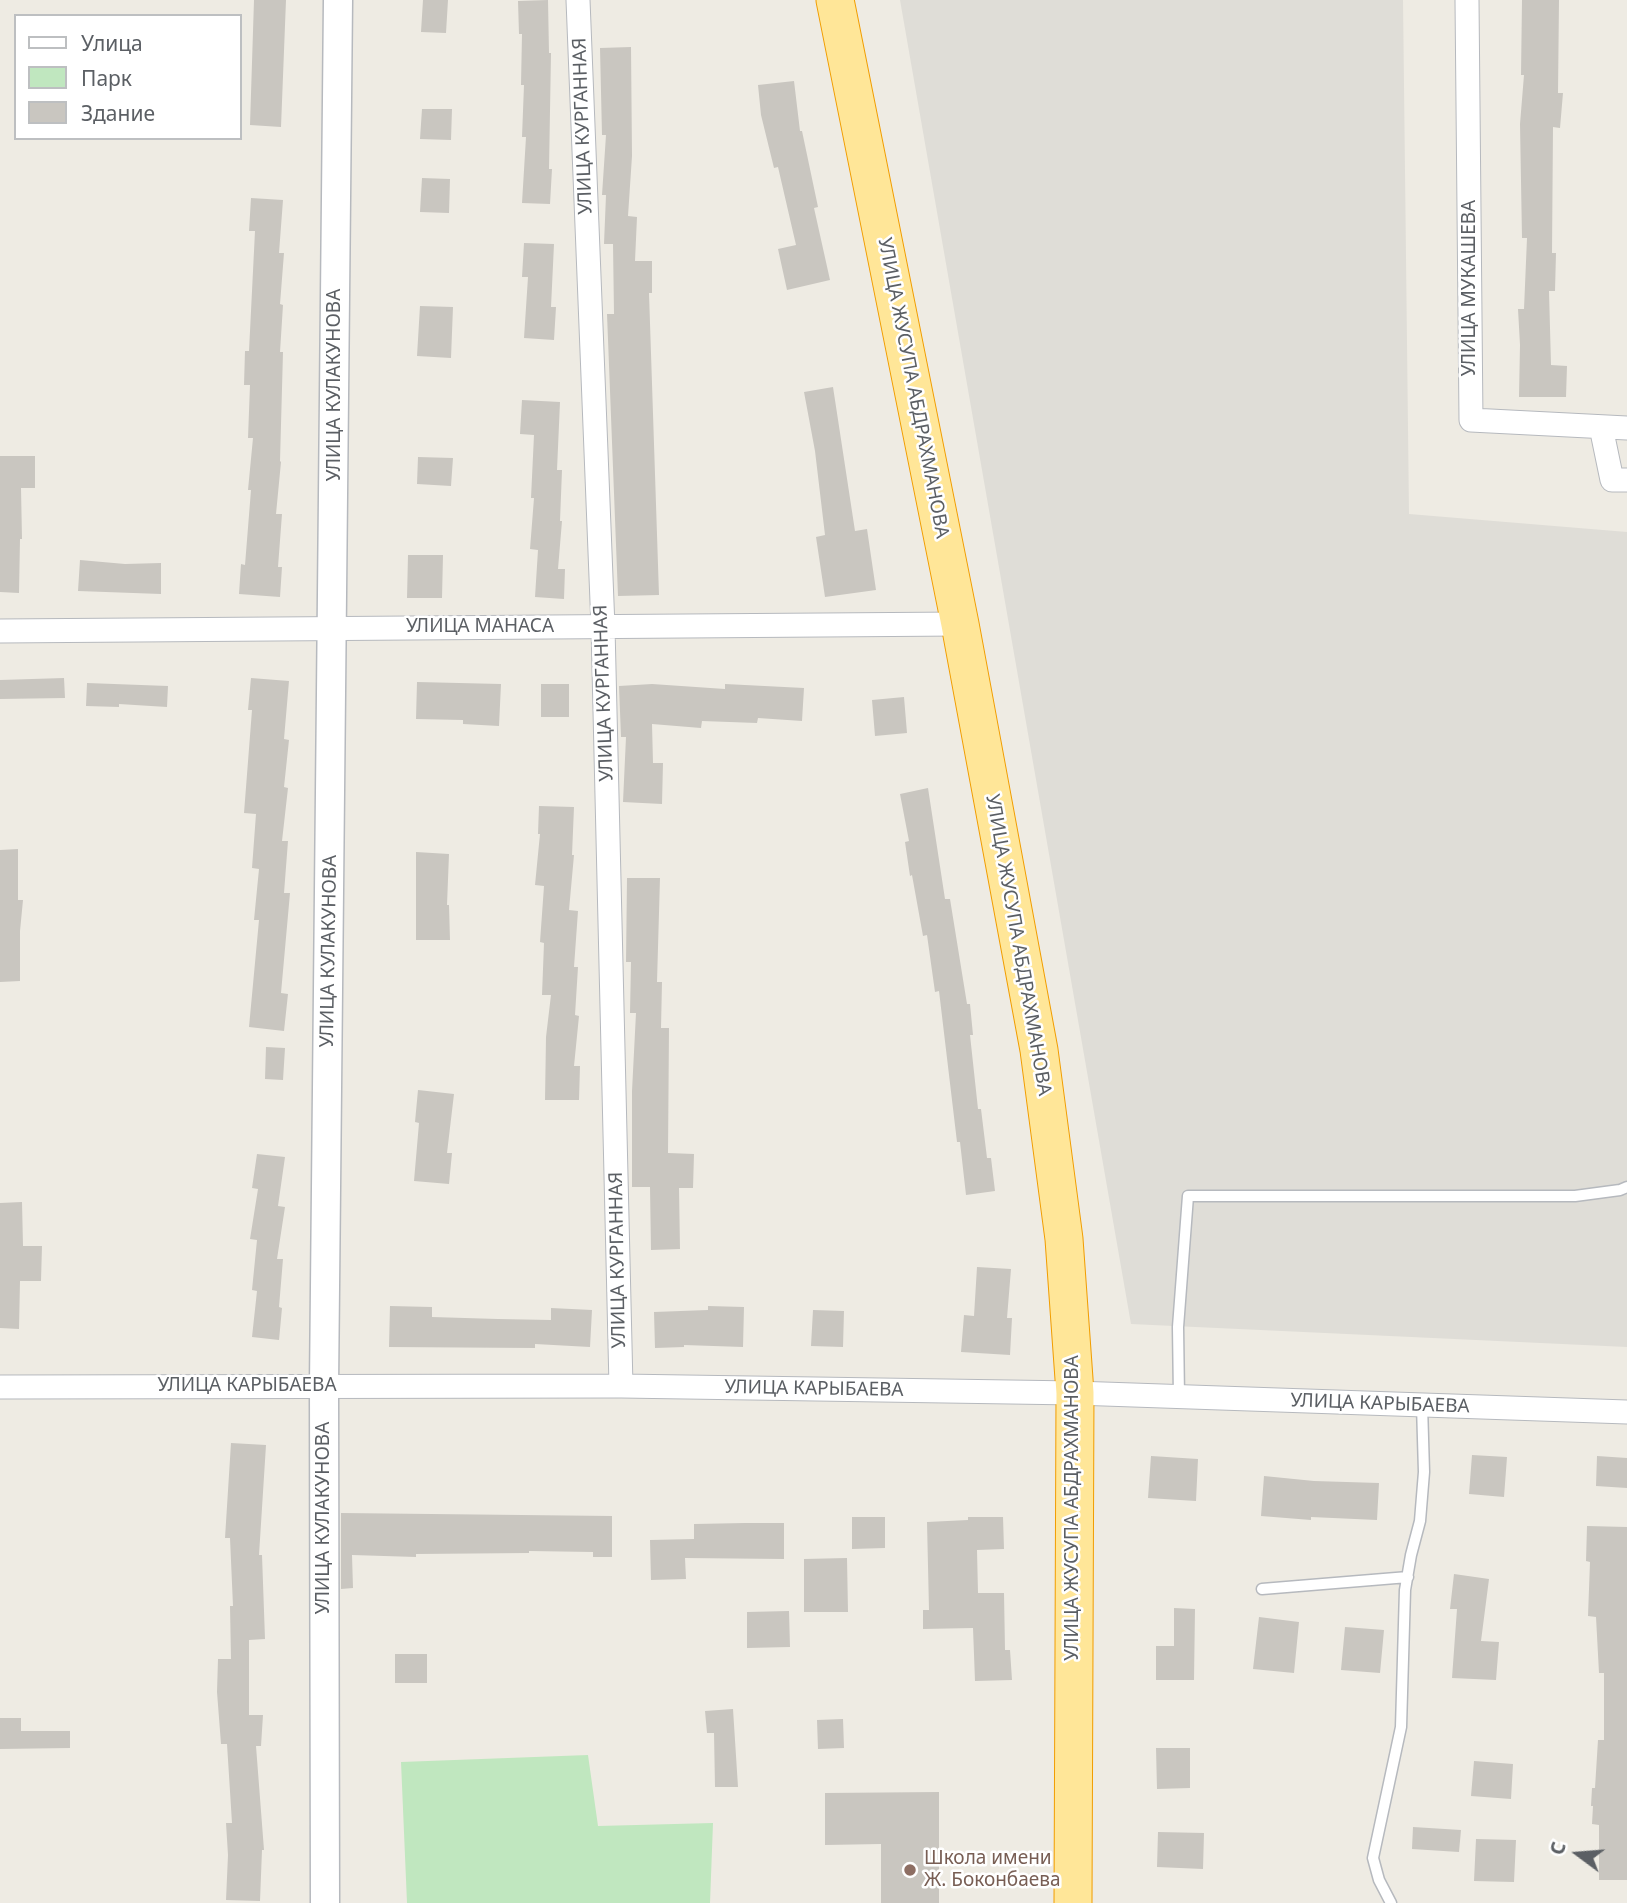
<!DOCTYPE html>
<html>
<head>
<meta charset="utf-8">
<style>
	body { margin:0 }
	#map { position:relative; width:1627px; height:1903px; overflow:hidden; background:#eeebe3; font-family:"Noto Sans",sans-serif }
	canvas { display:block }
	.legend { position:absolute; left:14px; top:14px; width:228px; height:126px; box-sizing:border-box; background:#fff; border:2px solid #bdbfc1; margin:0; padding:9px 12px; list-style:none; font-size:21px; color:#5b5f64 }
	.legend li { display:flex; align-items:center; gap:14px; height:35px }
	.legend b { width:35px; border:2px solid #bdbfc1 }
	.north { position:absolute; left:1543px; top:1819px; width:70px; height:70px; -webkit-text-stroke:5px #fff; paint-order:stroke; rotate:286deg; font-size:19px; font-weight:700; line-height:28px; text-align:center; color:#5b5f64 }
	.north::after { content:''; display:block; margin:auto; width:24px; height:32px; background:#5b5f64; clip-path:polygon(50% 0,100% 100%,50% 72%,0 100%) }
</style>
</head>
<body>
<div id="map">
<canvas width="1627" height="1903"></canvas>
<ul class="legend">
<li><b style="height:9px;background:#fff"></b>Улица</li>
<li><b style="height:19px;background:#c0e7bf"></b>Парк</li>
<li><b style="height:19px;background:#c9c6c0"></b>Здание</li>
</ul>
<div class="north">С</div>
</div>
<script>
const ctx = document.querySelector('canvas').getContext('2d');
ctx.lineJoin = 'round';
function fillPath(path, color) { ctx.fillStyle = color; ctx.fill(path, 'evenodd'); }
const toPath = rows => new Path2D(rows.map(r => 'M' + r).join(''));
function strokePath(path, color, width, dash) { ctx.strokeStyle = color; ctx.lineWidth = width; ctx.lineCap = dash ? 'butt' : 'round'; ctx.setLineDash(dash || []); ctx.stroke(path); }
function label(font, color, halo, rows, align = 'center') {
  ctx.font = font + ' "Noto Sans",sans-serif'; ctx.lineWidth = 5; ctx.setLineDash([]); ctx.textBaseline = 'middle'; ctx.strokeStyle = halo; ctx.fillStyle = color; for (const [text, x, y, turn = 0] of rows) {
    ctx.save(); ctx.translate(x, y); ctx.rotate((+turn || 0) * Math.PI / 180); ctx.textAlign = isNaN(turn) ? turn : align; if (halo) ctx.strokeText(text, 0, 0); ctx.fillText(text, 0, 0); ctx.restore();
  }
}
const industrial = toPath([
	[900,0,1403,0,1409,514,1627,532,1627,1347,1131,1324]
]);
const green = toPath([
	[588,1755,598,1826,713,1823,710,1903,407,1903,401,1762]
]);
const building = toPath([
	[254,0,286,0,281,127,250,125],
	[423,0,448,0,446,33,421,32],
	[548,0,549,53,551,53,549,169,552,169,550,204,522,203,526,137,522,137,524,85,521,85,522,34,519,34,518,1],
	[1522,0,1559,0,1558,93,1563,93,1560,128,1553,127,1552,253,1556,253,1555,291,1549,291,1551,365,1567,366,1566,397,1519,397,1520,345,1518,309,1524,309,1527,238,1522,238,1520,124,1524,75,1521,75],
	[631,47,632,156,628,216,637,217,635,261,652,261,652,293,649,293,659,595,618,596,607,314,614,314,613,244,604,244,606,195,602,195,606,135,602,135,600,48],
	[794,81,800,131,802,131,818,207,814,208,830,280,787,290,778,249,796,245,778,167,774,168,761,115,758,85],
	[422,109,452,109,451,140,420,139],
	[422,178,450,179,449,213,420,212],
	[251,198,283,200,279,253,284,253,280,304,283,305,280,352,283,352,280,461,281,462,276,514,282,514,278,567,282,567,280,597,239,594,241,564,245,565,251,490,248,490,253,438,248,438,250,385,244,385,245,351,249,351,255,231,249,231],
	[524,243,554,244,551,307,556,307,554,340,524,338,528,277,522,277],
	[420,306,453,307,451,358,417,356],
	[833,387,855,531,867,529,876,590,825,597,816,537,825,535,815,451,804,392],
	[522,400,560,402,557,470,562,470,560,521,562,521,558,569,565,569,564,599,535,597,538,550,530,549,534,498,531,498,534,435,520,434],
	[0,456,35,456,35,488,21,488,22,539,20,539,19,593,0,592],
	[418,457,453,458,451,486,417,484],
	[408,555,443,555,442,598,407,598],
	[80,560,125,564,161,563,161,594,78,591],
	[64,678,65,698,0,699,0,680],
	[251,678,289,681,284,739,289,740,284,787,288,788,282,841,288,841,284,893,290,893,281,993,288,994,284,1031,249,1027,259,920,254,920,259,869,252,868,256,814,244,813,252,710,248,710],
	[417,682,501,684,499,726,463,724,463,720,416,719],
	[87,683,168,686,167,707,119,704,119,707,86,706],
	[541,684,569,684,569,717,541,717],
	[652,684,725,689,725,684,804,688,802,721,758,718,757,723,702,721,701,728,652,724,653,763,663,763,662,804,623,802,626,737,621,737,619,686],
	[904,697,907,733,875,736,872,700],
	[928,788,945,899,950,899,967,1004,970,1004,973,1035,970,1035,978,1109,981,1109,987,1158,991,1158,995,1191,966,1195,960,1142,957,1142,939,991,935,992,927,935,923,936,912,875,910,876,905,842,909,841,900,794],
	[539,806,574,807,572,855,574,855,569,910,578,911,574,967,578,967,575,1015,579,1016,574,1066,580,1066,579,1100,545,1100,546,1037,551,995,542,995,544,943,540,942,544,886,535,885,540,834,538,834],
	[18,849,18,900,23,900,20,931,20,981,0,982,0,850],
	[416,852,449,854,447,905,449,905,450,940,416,940],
	[627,878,660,878,657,982,662,982,661,1028,669,1028,668,1153,694,1154,693,1188,679,1188,680,1249,651,1250,650,1187,632,1187,632,1091,636,1013,630,1013,631,962,626,962],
	[266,1047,285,1048,283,1080,265,1079],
	[418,1090,454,1094,447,1153,452,1153,449,1184,414,1181,419,1123,415,1122],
	[257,1154,285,1157,278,1206,285,1207,277,1259,283,1259,279,1307,282,1308,279,1340,252,1337,257,1291,252,1290,257,1240,250,1239,258,1189,252,1188],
	[22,1202,23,1246,42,1246,41,1281,20,1281,19,1329,0,1328,0,1203],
	[977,1267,1011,1269,1007,1318,1012,1318,1010,1355,961,1352,964,1315,974,1316],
	[390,1306,432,1307,432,1317,498,1319,551,1320,551,1308,592,1310,590,1347,535,1344,535,1348,389,1347],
	[708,1306,744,1307,743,1347,684,1345,684,1347,655,1348,654,1312,708,1310],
	[813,1310,844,1311,843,1347,811,1346],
	[231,1443,266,1445,259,1555,262,1555,265,1639,249,1640,249,1715,263,1715,261,1746,256,1746,264,1850,262,1850,260,1901,226,1900,228,1855,226,1823,232,1823,227,1744,221,1744,217,1692,218,1659,231,1659,230,1606,233,1606,230,1538,225,1538],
	[1472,1455,1507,1457,1504,1497,1469,1494],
	[1151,1456,1198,1459,1196,1501,1148,1498],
	[1597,1456,1627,1458,1627,1488,1596,1486],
	[1264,1476,1314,1481,1379,1483,1377,1520,1311,1517,1311,1520,1261,1516],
	[341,1513,612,1516,612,1557,593,1557,593,1552,529,1551,529,1553,416,1554,416,1557,352,1555,353,1588,341,1589],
	[852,1517,885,1517,885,1548,852,1549],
	[968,1517,1003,1517,1004,1549,977,1550,978,1593,1004,1593,1005,1650,1010,1650,1012,1680,975,1681,973,1628,923,1629,923,1610,929,1610,927,1522,968,1520],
	[745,1523,784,1523,784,1559,685,1558,686,1579,651,1580,650,1540,694,1539,694,1524],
	[1587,1526,1627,1527,1627,1880,1599,1880,1599,1825,1592,1824,1593,1806,1591,1806,1592,1788,1595,1788,1598,1740,1604,1740,1604,1673,1599,1673,1596,1617,1588,1616,1590,1562,1586,1561],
	[847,1558,848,1612,804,1612,804,1559],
	[1454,1574,1489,1579,1481,1641,1499,1642,1496,1680,1452,1678,1457,1609,1450,1609],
	[1174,1608,1195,1609,1194,1680,1156,1680,1156,1646,1174,1646],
	[789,1611,790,1647,747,1648,747,1612],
	[1259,1617,1299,1622,1294,1673,1253,1669],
	[1345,1627,1384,1630,1380,1673,1341,1670],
	[395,1654,427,1654,427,1683,395,1683],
	[733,1709,738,1787,715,1787,714,1733,707,1733,705,1711],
	[0,1718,21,1718,21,1731,70,1731,70,1748,0,1749],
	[843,1719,844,1748,818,1749,817,1720],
	[1156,1748,1190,1748,1190,1788,1157,1789],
	[1474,1761,1513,1764,1511,1799,1471,1796],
	[939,1792,939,1903,881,1903,881,1844,825,1845,825,1793],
	[1413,1827,1461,1830,1459,1852,1412,1849],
	[1158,1832,1204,1833,1203,1869,1157,1867],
	[1476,1839,1516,1840,1514,1882,1474,1881]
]);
const service = toPath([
	[1179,1397,1178,1327,1188,1196,1575,1196,1620,1190,1627,1187],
	[1262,1589,1408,1577],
	[1391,1903,1379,1880,1373,1858,1401,1727,1405,1590,1411,1555,1420,1521,1424,1472,1422,1405]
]);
const minor = toPath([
	[578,0,603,627,621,1386],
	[1467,0,1471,420,1627,428],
	[1601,427,1612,480,1627,480],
	[0,631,960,624],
	[0,1387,621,1386,1075,1393,1627,1412]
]);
const tertiary = toPath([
	[325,1903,324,1385,338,0]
]);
const trunk = toPath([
	[835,0,960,624,1039,1050,1064,1239,1075,1393,1073,1903]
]);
const markers = [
	[910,1870,7,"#8d6e63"]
];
const streetNames = [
	["УЛИЦА КУРГАННАЯ",583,126,-92],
	["УЛИЦА МУКАШЕВА",1470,288,-90],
	["УЛИЦА КУЛАКУНОВА",335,385,-90],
	["УЛИЦА ЖУСУПА АБДРАХМАНОВА",913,388,79],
	["УЛИЦА МАНАСА",480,627],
	["УЛИЦА КУРГАННАЯ",604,693,-92],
	["УЛИЦА ЖУСУПА АБДРАХМАНОВА",1018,945,80],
	["УЛИЦА КУЛАКУНОВА",329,951,-89],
	["УЛИЦА КУРГАННАЯ",618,1260,-91],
	["УЛИЦА КАРЫБАЕВА",247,1386],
	["УЛИЦА КАРЫБАЕВА",814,1389,1],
	["УЛИЦА КАРЫБАЕВА",1380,1404,2],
	["УЛИЦА ЖУСУПА АБДРАХМАНОВА",1073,1508,-90],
	["УЛИЦА КУЛАКУНОВА",324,1518,-90]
];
const educationNames = [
	["Школа имени",924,1859],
	["Ж. Боконбаева",924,1881]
];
fillPath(industrial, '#dfddd7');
fillPath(green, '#c0e7bf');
fillPath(building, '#c9c6c0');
strokePath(service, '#b6b9be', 13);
strokePath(minor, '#b6b9be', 25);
strokePath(tertiary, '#b6b9be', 31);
strokePath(trunk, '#f19d00', 39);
strokePath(service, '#fff', 10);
strokePath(minor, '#fff', 23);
strokePath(tertiary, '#fff', 28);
strokePath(trunk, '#ffe698', 37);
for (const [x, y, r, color] of markers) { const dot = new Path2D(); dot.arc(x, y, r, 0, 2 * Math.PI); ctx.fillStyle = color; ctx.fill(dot); strokePath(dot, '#fff', 2.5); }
label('19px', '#5b5f64', '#fff', streetNames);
label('19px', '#785e54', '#fff', educationNames, 'left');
</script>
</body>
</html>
